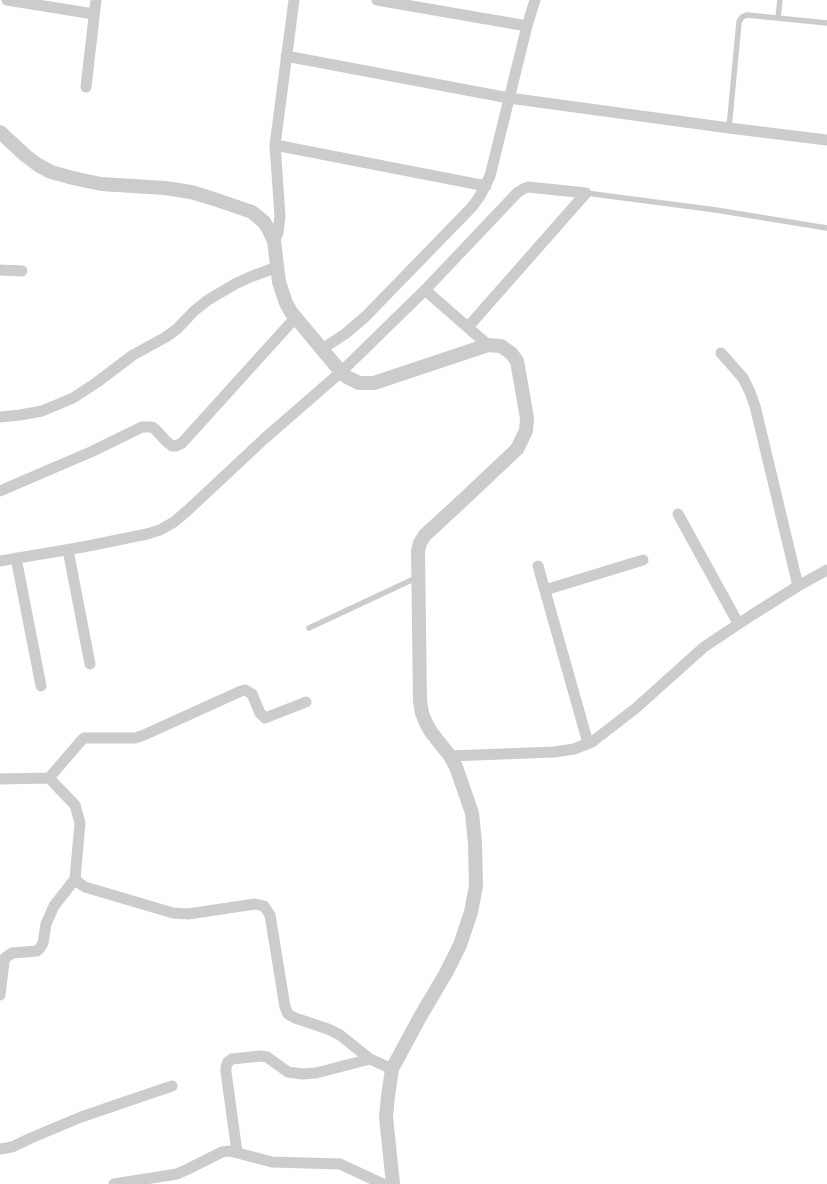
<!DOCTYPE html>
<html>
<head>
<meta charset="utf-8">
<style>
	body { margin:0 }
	canvas { display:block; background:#fff }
</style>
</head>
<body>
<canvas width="827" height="1184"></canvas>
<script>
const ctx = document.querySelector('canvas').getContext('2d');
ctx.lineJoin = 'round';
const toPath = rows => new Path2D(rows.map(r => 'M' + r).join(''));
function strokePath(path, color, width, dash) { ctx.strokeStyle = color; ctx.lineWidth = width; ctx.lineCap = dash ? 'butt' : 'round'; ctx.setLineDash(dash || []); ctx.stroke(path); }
const service = toPath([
	[778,18,780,0],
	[729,128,739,22,742,17,747,15,827,23],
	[586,193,716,210,827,228],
	[309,628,418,577]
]);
const minor = toPath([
	[7,0,94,14],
	[377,0,527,26],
	[286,56,509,98,729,128,827,140],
	[86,87,96,0],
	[275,145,486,186],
	[274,241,278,233,280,216,275,145,294,0],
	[0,270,22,271],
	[425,290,488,345],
	[322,349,345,334,365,317,472,207,480,196,490,176,527,26,535,0],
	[721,353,743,378,750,392,755,406,798,586],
	[0,417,20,415,42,411,73,398,96,383,133,355,166,337,177,329,194,311,208,300,235,284,250,277,277,267],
	[0,491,93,451,142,427,152,427,156,430,166,441,172,446,176,446,182,443,296,317],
	[678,514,738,623],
	[68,550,90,664],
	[16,558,41,686],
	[0,561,83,547,147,534,160,530,174,522,187,511,264,439,341,372,425,290,517,193,523,189,528,187,586,193,468,327],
	[538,566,588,743],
	[545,590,643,560],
	[450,756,554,752,574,749,592,742,636,708,704,647,752,615,798,586,827,570],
	[49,778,80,742,84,738,135,738,144,735,241,691,245,690,252,694,260,713,265,718,306,702],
	[0,779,49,778,75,805,80,823,75,879,79,883,85,887,173,913,188,914,255,904,264,906,270,915,285,1007,288,1014,295,1018,328,1029,340,1035,370,1059,392,1069],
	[0,995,4,962,5,958,12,953,37,951,40,948,43,943,46,924,54,906,75,879],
	[0,1149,12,1147,31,1138,81,1117,172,1086],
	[237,1152,226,1072,226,1067,228,1062,232,1059,261,1056,267,1057,288,1072,302,1074,316,1073,370,1059],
	[114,1184,177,1174,186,1170,222,1152,230,1151,272,1162,340,1164,383,1184]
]);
const tertiary = toPath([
	[0,132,26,156,38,165,51,172,73,178,101,184,165,188,191,192,214,199,252,212,264,222,269,230,274,241,279,282,286,303,291,312,341,372,347,377,359,383,374,383,488,345,501,346,511,353,517,361,527,418,526,431,517,449,463,500,425,535,420,543,418,551,420,701,422,713,426,723,431,732,450,756,456,767,472,813,475,843,476,886,471,912,460,945,446,973,420,1017,392,1069,388,1096,386,1117,393,1184]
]);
strokePath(service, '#ccc', 5.5);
strokePath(minor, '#ccc', 11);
strokePath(tertiary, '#ccc', 14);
</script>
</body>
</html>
